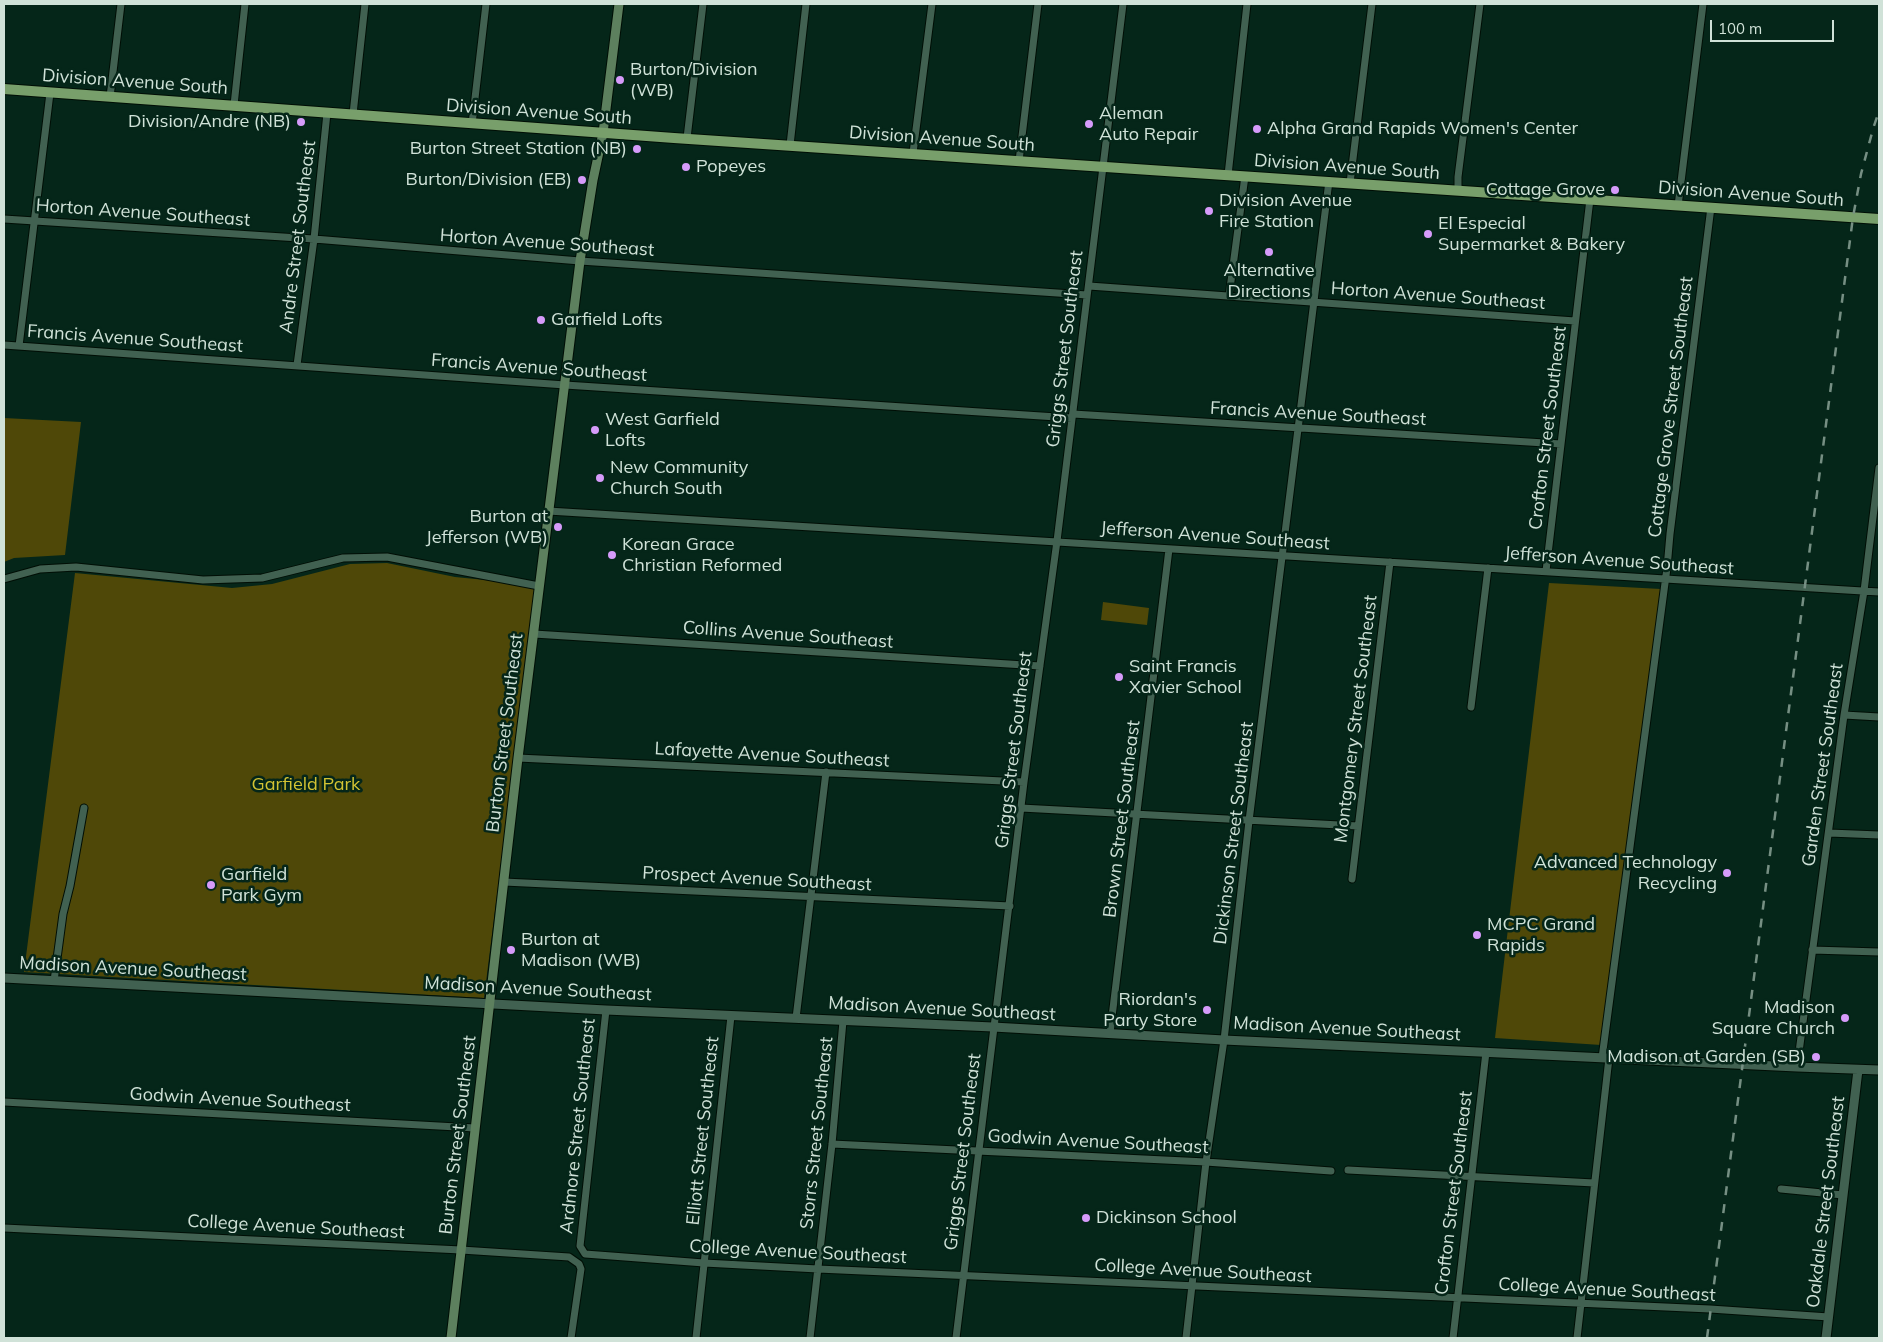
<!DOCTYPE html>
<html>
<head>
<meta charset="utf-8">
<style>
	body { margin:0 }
	#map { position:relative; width:1883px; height:1342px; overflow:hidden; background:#052619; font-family:Mulish,sans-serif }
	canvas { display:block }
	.frame { position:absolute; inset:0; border:5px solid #d0e2d8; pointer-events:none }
	.scale { position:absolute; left:1710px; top:20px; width:124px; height:22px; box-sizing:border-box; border:2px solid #d0e2d8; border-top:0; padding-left:6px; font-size:15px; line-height:18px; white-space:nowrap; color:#d0e2d8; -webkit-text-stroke:4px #052619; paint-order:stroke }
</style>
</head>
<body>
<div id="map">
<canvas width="1883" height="1342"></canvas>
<div class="frame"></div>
<div class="scale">100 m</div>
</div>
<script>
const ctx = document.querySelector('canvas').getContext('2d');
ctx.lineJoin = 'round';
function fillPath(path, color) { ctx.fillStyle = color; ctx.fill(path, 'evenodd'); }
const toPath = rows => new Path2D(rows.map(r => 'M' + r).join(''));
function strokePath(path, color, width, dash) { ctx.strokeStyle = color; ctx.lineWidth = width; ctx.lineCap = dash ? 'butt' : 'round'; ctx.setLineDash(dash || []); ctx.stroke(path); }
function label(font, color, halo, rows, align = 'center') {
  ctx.font = font + ' Mulish,sans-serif'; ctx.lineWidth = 5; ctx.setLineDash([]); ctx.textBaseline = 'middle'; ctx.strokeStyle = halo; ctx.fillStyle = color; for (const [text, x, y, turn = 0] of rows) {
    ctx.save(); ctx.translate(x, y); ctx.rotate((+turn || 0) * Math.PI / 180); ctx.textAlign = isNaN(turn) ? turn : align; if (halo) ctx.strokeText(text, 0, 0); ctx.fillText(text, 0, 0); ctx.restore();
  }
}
const green = toPath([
	[4,418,81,422,65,555,14,558,4,562],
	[387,563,455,577,536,585,484,998,24,972,75,573,232,588,272,584,350,564],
	[1549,583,1661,589,1601,1045,1495,1038],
	[1103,602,1149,608,1147,625,1101,620]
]);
const minor = toPath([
	[110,97,121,4],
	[234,105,245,4],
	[353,114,365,4],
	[472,124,486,4],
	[687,138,703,4],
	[790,145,806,4],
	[913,153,932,4],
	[1019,161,1038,4],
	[1228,175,1247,4],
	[1350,183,1372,4],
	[1458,191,1458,177,1480,4],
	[1678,206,1703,4],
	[4,219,314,239,580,261,1087,295],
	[1089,286,1575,321],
	[1229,296,1245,176],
	[4,345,565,385,1072,418],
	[19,346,50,93],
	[297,365,314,239,327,113],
	[1073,414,1561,444],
	[548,511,1879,592],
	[1546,571,1590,199],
	[4,579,40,569,76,567,203,580,262,578,343,558,387,557,539,586],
	[534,634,1040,666],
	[1471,707,1488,568],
	[1844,715,1879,717],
	[518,758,1024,782],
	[1021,808,1358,826],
	[1829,833,1879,835],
	[1352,879,1390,562],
	[504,882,1010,906],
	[1812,950,1879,952],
	[54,981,63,914,70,886,84,808],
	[606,1010,580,1246,585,1254,704,1263,818,1269,1710,1309,1829,1317],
	[796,1018,826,772],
	[1110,1033,1169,549],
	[1602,1058,1667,568,1670,534,1711,207],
	[1797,1067,1844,715,1864,591,1879,468],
	[4,1102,475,1128],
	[832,1144,1206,1162,1331,1171],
	[1348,1170,1594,1183],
	[1781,1189,1843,1195],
	[4,1228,461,1250,569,1257,579,1264,581,1269,571,1338],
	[696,1338,731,1016],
	[810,1338,832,1144,843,1021],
	[956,1338,1024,782,1057,541,1123,4],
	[1186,1338,1206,1162,1224,1040,1249,821,1329,181],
	[1453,1338,1486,1052],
	[1577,1338,1609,1058]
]);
const tertiary = toPath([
	[4,978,606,1010,993,1027,1224,1040,1797,1067,1879,1070],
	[1826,1338,1858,1070]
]);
const secondary = toPath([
	[451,1338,518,758,580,261,593,180,603,133,619,4]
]);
const primary = toPath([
	[4,89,674,138,1879,219]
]);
const rail = toPath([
	[1707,1338,1853,217,1861,174,1873,129,1879,111]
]);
const markers = [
	[620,80,5,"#d69bfa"],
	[301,122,5,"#d69bfa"],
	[1089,124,5,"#d69bfa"],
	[1257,129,5,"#d69bfa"],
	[637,149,5,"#d69bfa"],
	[686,167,5,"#d69bfa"],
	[582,180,5,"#d69bfa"],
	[1615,190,5,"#d69bfa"],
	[1209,211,5,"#d69bfa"],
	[1428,234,5,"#d69bfa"],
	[1269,252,5,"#d69bfa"],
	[541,320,5,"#d69bfa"],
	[595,430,5,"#d69bfa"],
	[600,478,5,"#d69bfa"],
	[558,527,5,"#d69bfa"],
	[612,555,5,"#d69bfa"],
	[1119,677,5,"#d69bfa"],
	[1727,873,5,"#d69bfa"],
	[211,885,5,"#d69bfa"],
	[1477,935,5,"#d69bfa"],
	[511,950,5,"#d69bfa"],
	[1207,1010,5,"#d69bfa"],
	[1845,1018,5,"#d69bfa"],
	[1816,1057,5,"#d69bfa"],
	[1086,1218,5,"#d69bfa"]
];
const poiNames = [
	["Burton/Division",630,70],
	["(WB)",630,91],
	["Aleman",1099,114],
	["Auto Repair",1099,135],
	["Division/Andre (NB)",291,122,"right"],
	["Alpha Grand Rapids Women's Center",1267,129],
	["Burton Street Station (NB)",627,149,"right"],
	["Popeyes",696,167],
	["Burton/Division (EB)",572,180,"right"],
	["Cottage Grove",1605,190,"right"],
	["Division Avenue",1219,201],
	["Fire Station",1219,222],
	["El Especial",1438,224],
	["Supermarket & Bakery",1438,245],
	["Alternative",1269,271,"center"],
	["Directions",1269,292,"center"],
	["Garfield Lofts",551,320],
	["West Garfield",605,420],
	["Lofts",605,441],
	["New Community",610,468],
	["Church South",610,489],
	["Burton at",548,517,"right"],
	["Jefferson (WB)",548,538,"right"],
	["Korean Grace",622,545],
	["Christian Reformed",622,566],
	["Saint Francis",1129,667],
	["Xavier School",1129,688],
	["Advanced Technology",1717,863,"right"],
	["Recycling",1717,884,"right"],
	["Garfield",221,875],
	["Park Gym",221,896],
	["MCPC Grand",1487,925],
	["Rapids",1487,946],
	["Burton at",521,940],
	["Madison (WB)",521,961],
	["Riordan's",1197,1000,"right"],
	["Party Store",1197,1021,"right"],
	["Madison",1835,1008,"right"],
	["Square Church",1835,1029,"right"],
	["Madison at Garden (SB)",1806,1057,"right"],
	["Dickinson School",1096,1218]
];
const streetNames = [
	["Division Avenue South",135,82,4],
	["Division Avenue South",539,112,4],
	["Division Avenue South",942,139,4],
	["Division Avenue South",1347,167,4],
	["Division Avenue South",1751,194,4],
	["Horton Avenue Southeast",143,213,4],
	["Andre Street Southeast",298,237,-83],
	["Horton Avenue Southeast",547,243,4],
	["Horton Avenue Southeast",1438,296,4],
	["Francis Avenue Southeast",135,339,4],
	["Griggs Street Southeast",1065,349,-83],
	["Francis Avenue Southeast",539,368,4],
	["Cottage Grove Street Southeast",1671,407,-83],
	["Francis Avenue Southeast",1318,414,3],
	["Crofton Street Southeast",1548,428,-83],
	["Jefferson Avenue Southeast",1215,536,4],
	["Jefferson Avenue Southeast",1619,561,4],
	["Collins Avenue Southeast",788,635,4],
	["Montgomery Street Southeast",1356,719,-83],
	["Burton Street Southeast",505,733,-83],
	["Griggs Street Southeast",1014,750,-83],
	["Lafayette Avenue Southeast",772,755,3],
	["Garden Street Southeast",1823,765,-82],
	["Brown Street Southeast",1122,819,-83],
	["Dickinson Street Southeast",1234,833,-83],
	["Prospect Avenue Southeast",757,879,3],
	["Madison Avenue Southeast",133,969,3],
	["Madison Avenue Southeast",538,989,3],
	["Madison Avenue Southeast",942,1009,3],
	["Madison Avenue Southeast",1347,1029,3],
	["Godwin Avenue Southeast",240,1100,3],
	["Ardmore Street Southeast",578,1126,-84],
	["Elliott Street Southeast",703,1131,-84],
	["Storrs Street Southeast",817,1133,-84],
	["Burton Street Southeast",458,1135,-83],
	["Godwin Avenue Southeast",1098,1142,3],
	["Griggs Street Southeast",963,1152,-83],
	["Crofton Street Southeast",1454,1193,-83],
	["Oakdale Street Southeast",1826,1202,-83],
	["College Avenue Southeast",296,1227,3],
	["College Avenue Southeast",798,1252,3],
	["College Avenue Southeast",1203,1271,3],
	["College Avenue Southeast",1607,1290,3]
];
const parkNames = [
	["Garfield Park",306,785]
];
fillPath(green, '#4f4808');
strokePath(minor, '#000e05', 9);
strokePath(tertiary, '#000e05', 11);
strokePath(secondary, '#000e05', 11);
strokePath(primary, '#000e05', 12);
strokePath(minor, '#416151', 7);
strokePath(tertiary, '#416151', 9);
strokePath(secondary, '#5d805e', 9);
strokePath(primary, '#789f6b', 10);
strokePath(rail, '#768f83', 2.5, [9, 9]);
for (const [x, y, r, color] of markers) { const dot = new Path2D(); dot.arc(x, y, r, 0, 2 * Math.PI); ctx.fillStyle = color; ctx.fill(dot); strokePath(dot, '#052619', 2); }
label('18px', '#d0e2d8', '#052619', poiNames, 'left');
label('18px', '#d0e2d8', '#052619', streetNames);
label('18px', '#d3c333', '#052619', parkNames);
</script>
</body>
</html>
